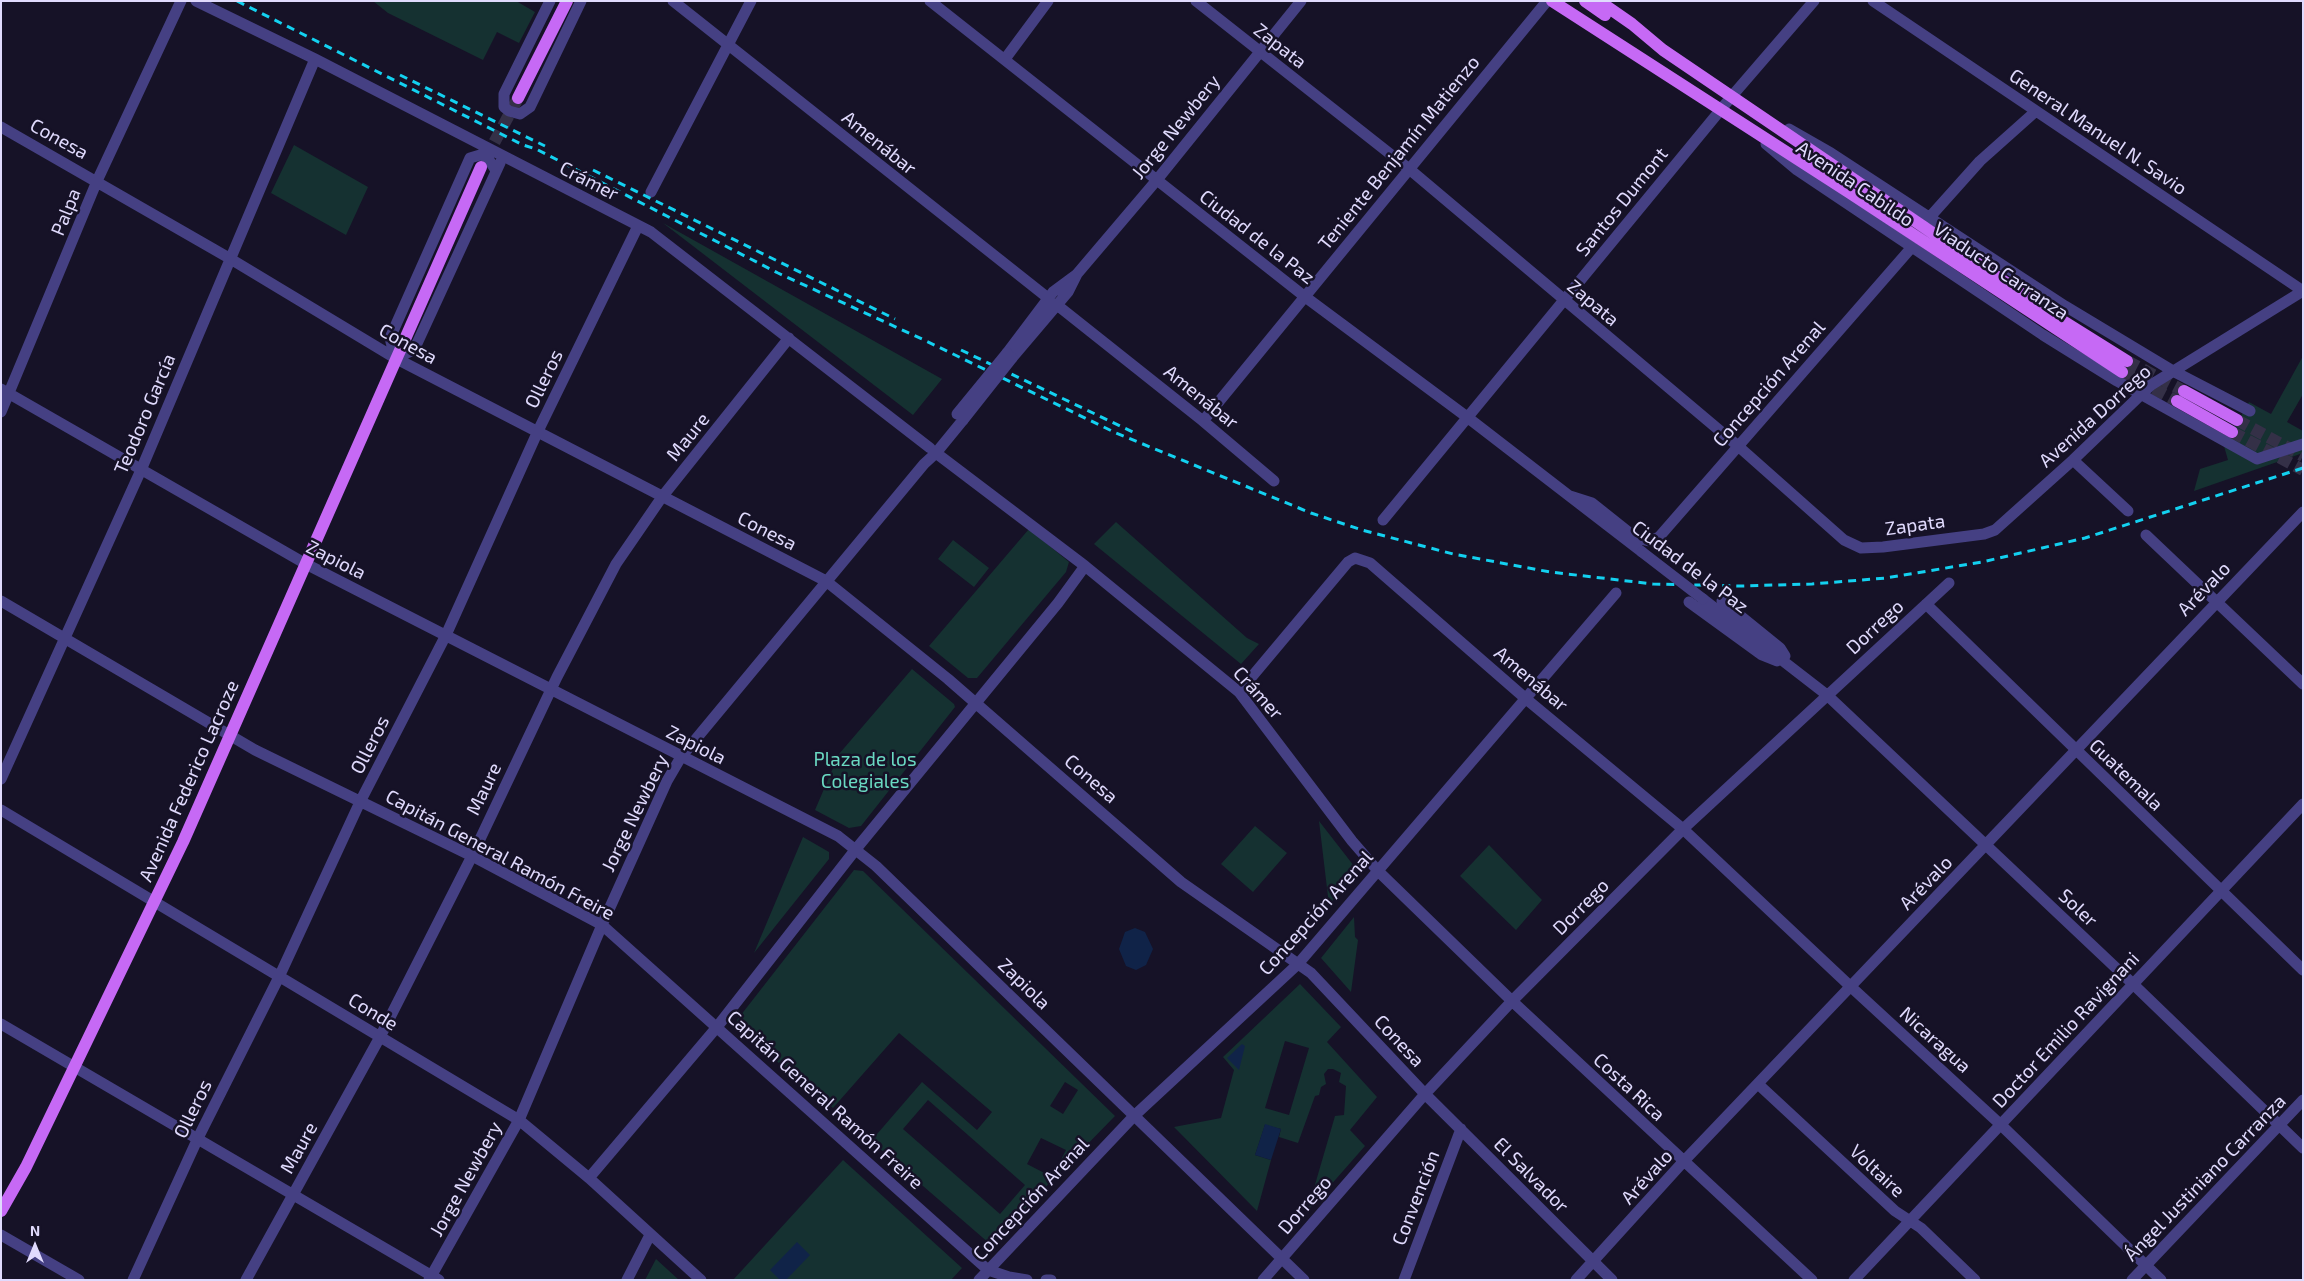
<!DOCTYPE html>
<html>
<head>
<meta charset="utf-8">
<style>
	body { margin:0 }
	#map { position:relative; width:2304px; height:1281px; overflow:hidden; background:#161227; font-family:"Exo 2",sans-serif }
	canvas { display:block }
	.frame { position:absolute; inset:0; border:2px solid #e0dafd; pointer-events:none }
	.north { position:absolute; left:10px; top:1221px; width:50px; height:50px; -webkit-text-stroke:4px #161227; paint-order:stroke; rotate:0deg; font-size:14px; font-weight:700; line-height:20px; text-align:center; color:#e0dafd }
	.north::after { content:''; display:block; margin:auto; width:18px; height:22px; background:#e0dafd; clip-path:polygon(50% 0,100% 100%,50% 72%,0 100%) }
</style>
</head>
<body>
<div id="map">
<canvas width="2304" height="1281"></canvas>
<div class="frame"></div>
<div class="north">N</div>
</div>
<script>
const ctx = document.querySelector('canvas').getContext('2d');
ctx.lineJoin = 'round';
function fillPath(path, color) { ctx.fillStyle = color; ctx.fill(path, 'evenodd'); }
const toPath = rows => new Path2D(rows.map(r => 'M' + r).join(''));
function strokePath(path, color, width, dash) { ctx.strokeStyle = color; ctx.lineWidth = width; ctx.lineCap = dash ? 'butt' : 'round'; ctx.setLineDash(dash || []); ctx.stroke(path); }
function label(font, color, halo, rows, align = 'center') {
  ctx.font = font + ' "Exo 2",sans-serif'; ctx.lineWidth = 5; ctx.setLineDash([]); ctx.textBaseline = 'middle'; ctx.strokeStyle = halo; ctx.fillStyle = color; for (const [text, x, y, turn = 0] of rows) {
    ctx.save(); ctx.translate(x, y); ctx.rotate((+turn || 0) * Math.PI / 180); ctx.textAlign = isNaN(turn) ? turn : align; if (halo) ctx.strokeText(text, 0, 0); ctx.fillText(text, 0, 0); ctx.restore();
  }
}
const green = toPath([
	[373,1,516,1,535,12,519,43,497,32,483,60,388,13],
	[294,145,368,187,346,235,271,193],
	[663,223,942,379,913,415],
	[2303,356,2303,394,2287,422,2303,431,2303,453,2194,491,2200,469,2228,460,2224,446,2249,402,2271,414],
	[1116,522,1247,638,1259,644,1241,664,1094,544],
	[1029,529,1069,562,1066,572,977,678,968,678,929,646],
	[953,540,989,568,974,587,938,559],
	[912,669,954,704,955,707,861,826,849,828,815,810,839,754],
	[1319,821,1354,866,1354,875,1329,905],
	[1255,826,1287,853,1253,892,1221,864],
	[803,837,829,852,829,859,754,953],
	[1489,845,1542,900,1516,930,1460,876],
	[854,870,863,871,1115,1116,990,1244,871,1141,922,1082,977,1130,992,1112,899,1033,833,1108,738,1029,737,1020],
	[1065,1082,1078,1090,1063,1114,1050,1106],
	[928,1100,1025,1185,1000,1214,903,1129],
	[1041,1138,1066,1150,1052,1177,1027,1164],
	[1354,917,1355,937,1358,940,1351,992,1321,958],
	[1300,984,1341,1027,1327,1042,1377,1097,1350,1130,1365,1146,1307,1212,1335,1116,1344,1115,1346,1086,1339,1082,1341,1073,1333,1069,1328,1069,1324,1074,1326,1084,1321,1087,1319,1095,1315,1096,1298,1143,1279,1137,1281,1129,1265,1125,1255,1155,1271,1160,1257,1211,1174,1127,1221,1118,1234,1070,1223,1057],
	[1285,1041,1309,1048,1289,1115,1265,1108],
	[843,1160,962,1268,951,1280,733,1280],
	[656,1259,679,1280,645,1280]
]);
const water = toPath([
	[1135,928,1145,932,1153,949,1146,965,1136,970,1126,966,1119,949,1125,932],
	[1242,1044,1245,1046,1239,1070,1227,1058],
	[1265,1124,1281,1129,1271,1160,1255,1155],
	[797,1242,810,1255,786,1280,780,1280,770,1270]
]);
const majorTunnel = toPath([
	[486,158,518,98],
	[2127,361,2184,391],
	[2122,372,2177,401],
	[2237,420,2303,456],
	[2232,432,2303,470]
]);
const minor = toPath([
	[196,1,315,59,651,232,930,448],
	[550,1,504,94,504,107,509,111,520,114,530,107,581,1],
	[673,1,1048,298,1051,303,1045,318],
	[930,1,1304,296,1467,417,1642,552],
	[1196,1,1408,168,1738,446,1844,540,1861,548,1883,547,1984,534,1995,530,2073,460,2151,385,2303,291],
	[1873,1,2303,291],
	[1005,59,1048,1],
	[1,127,229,258,395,358,826,581,948,679,1181,882,1311,973,1425,1094,1612,1280],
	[1789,129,1831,153,2065,306,2173,371,2250,411],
	[1766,144,1797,170,2043,335,2117,381,2257,459,2303,444],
	[651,192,751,1],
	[1929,218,1980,161,2036,111],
	[1057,305,1203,421,1274,481],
	[1007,353,1053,292,1076,275],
	[395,358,390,338,470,158,480,155,487,157,495,169],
	[395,358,414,350,500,163],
	[1012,358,1068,292,1077,274,1156,181,1301,1],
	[1,389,306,564,838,836,876,866,1304,1280],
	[1,412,97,181,181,1],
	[1203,421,1547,1],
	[936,453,1085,566,1239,692,1352,841,1378,871,1512,1001,1812,1280],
	[2073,460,2128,511],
	[1570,496,1592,503,1636,538,1649,541,1659,537,1912,247],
	[1383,520,1732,96,1814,1],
	[2146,535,2303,684],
	[1703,599,1827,695,2133,984,2303,1148],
	[1,601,255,750,472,856,602,925,988,1270,1009,1277,1027,1280],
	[1722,601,1780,648,1785,656],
	[1689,602,1762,655,1777,661],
	[1926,604,2303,970],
	[1239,692,1348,562,1355,558,1370,563,1525,698,1683,829,1850,986,2001,1125,2161,1280],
	[1,779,141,470,315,59],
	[1,810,519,1120,589,1178,701,1280],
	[1,1024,439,1280],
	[1758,1084,1895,1211,1921,1228,1975,1280],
	[589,1178,717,1027,856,849,1058,603,1085,566],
	[1,1235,79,1280],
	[133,1280,198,1138,279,977,360,802,446,635,538,431,638,226],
	[246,1280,380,1037,472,856,557,677,616,564,662,497,789,338],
	[429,1280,519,1120,602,925,667,781,681,757,924,464,936,453,963,420],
	[627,1280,650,1235],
	[979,1280,1134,1116,1298,964,1616,593],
	[1046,1280,1051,1280],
	[1263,1280,1425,1094,1512,1001,1683,829,1949,583],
	[1404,1280,1461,1129],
	[1576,1280,1683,1162,2303,512],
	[1854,1280,2303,804],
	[2132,1280,2303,1100]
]);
const major = toPath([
	[1552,1,1850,193,2122,372],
	[1585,1,1605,15],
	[1599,1,1632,24,1663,50,2055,316,2127,361],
	[518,98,567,1],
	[2184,391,2237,420],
	[2177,401,2232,432],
	[1,1211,26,1167,183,842,481,167]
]);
const rail = toPath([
	[237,1,523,145,536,149,778,273,922,339,1116,433,1311,513,1362,530,1453,554,1550,572,1653,584,1741,586,1812,584,1886,578,1982,562,2085,538,2303,468],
	[400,75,545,146],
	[593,170,895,319],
	[961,350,1137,434]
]);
const minorBridge = toPath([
	[957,414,1007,353],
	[963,420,1012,358],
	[1642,552,1703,599]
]);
const streetNames = [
	["Zapata",1280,46,38],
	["Jorge Newbery",1176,127,-51],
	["General Manuel N. Savio",2098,132,34],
	["Conesa",59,139,29],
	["Amenábar",879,143,39],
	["Teniente Benjamín Matienzo",1399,153,-51],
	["Crámer",589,181,27],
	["Avenida Cabildo",1855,184,34],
	["Santos Dumont",1622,202,-51],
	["Palpa",66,212,-68],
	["Ciudad de la Paz",1257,237,38],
	["Viaducto Carranza",2001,271,34],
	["Zapata",1593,303,40],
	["Conesa",408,344,29],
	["Olleros",544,379,-64],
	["Concepción Arenal",1769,384,-49],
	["Amenábar",1201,397,39],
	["Teodoro García",145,414,-67],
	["Avenida Dorrego",2095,416,-42],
	["Maure",688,437,-51],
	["Zapata",1915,525,-8],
	["Conesa",767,531,27],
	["Zapiola",336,560,27],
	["Ciudad de la Paz",1690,567,37],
	["Arévalo",2204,589,-46],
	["Dorrego",1875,627,-43],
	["Amenábar",1531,679,40],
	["Crámer",1258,693,48],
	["Olleros",370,745,-63],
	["Zapiola",696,745,27],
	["Guatemala",2126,775,44],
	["Conesa",1091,779,41],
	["Avenida Federico Lacroze",189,781,-66],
	["Maure",484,789,-64],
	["Jorge Newbery",635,813,-64],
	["Capitán General Ramón Freire",500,855,28],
	["Arévalo",1926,883,-46],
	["Dorrego",1581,907,-45],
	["Soler",2078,908,43],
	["Concepción Arenal",1316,913,-48],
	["Zapiola",1024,984,44],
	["Conde",373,1012,31],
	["Doctor Emilio Ravignani",2066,1030,-47],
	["Nicaragua",1935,1040,42],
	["Conesa",1399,1041,47],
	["Costa Rica",1629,1087,43],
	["Capitán General Ramón Freire",825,1100,42],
	["Olleros",193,1109,-64],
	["Maure",299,1148,-61],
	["Voltaire",1877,1171,43],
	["El Salvador",1531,1175,45],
	["Arévalo",1647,1177,-48],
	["Ángel Justiniano Carranza",2205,1178,-46],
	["Jorge Newbery",466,1179,-61],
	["Convención",1416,1198,-69],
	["Concepción Arenal",1031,1199,-47],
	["Dorrego",1305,1205,-49]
];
const parkNames = [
	["Plaza de los",865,760],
	["Colegiales",865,782]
];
fillPath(green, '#153131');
fillPath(water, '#102348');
strokePath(majorTunnel, '#343047', 12, [12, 6]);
strokePath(minor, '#454083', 11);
strokePath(major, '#c669f5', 12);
strokePath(rail, '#13d1f0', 3, [8, 6]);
strokePath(minorBridge, '#454083', 11);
label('19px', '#e0dafd', '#161227', streetNames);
label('19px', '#6ad9c2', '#161227', parkNames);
</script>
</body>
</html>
